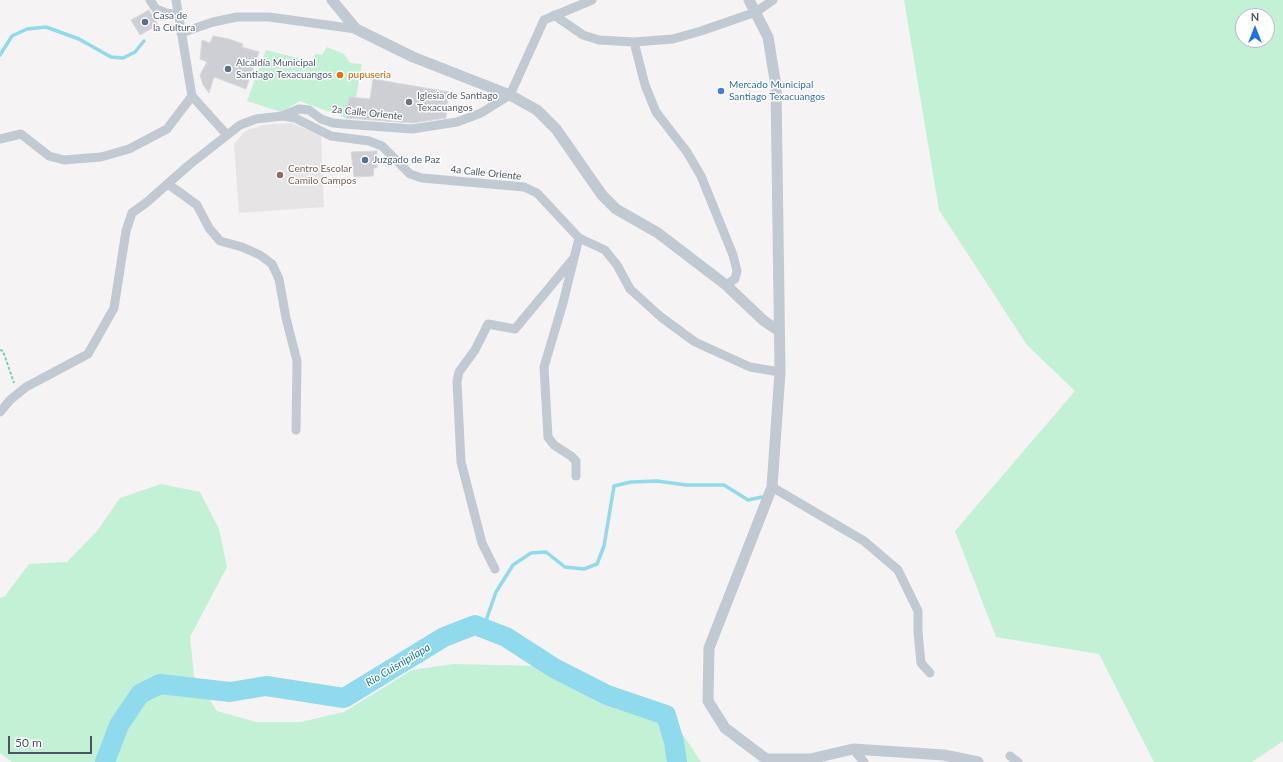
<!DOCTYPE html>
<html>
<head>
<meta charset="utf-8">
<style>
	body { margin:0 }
	#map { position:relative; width:1283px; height:762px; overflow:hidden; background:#f5f3f3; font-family:Lato,sans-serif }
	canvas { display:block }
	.north { position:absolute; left:1235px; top:8px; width:40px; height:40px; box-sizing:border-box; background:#fff; border:1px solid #b7bbc0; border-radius:50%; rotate:0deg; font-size:11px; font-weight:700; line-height:16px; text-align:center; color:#4a5661 }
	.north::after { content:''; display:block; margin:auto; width:14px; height:18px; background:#1a73e8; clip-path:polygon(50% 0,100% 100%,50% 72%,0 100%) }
	.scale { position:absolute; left:8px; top:736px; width:84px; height:18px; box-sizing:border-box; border:2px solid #4a5661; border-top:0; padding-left:5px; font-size:12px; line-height:14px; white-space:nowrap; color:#4a5661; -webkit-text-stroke:3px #fff; paint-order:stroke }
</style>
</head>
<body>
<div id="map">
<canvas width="1283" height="762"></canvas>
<div class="north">N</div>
<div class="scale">50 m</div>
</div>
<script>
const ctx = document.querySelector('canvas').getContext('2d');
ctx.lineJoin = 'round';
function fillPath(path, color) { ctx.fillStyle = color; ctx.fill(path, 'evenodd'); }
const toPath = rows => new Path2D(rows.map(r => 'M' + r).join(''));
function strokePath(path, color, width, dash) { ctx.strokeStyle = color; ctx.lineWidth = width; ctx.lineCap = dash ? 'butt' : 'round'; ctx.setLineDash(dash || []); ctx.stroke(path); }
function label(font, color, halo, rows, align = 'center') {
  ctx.font = font + ' Lato,sans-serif'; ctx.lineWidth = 3; ctx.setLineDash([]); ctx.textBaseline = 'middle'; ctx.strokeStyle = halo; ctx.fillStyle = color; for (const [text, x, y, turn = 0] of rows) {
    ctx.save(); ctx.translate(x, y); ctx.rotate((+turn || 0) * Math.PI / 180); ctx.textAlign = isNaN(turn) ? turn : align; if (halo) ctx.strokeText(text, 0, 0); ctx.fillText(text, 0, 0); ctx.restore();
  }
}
const education = toPath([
	[291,123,321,135,324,207,239,213,234,144,245,131,263,125]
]);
const green = toPath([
	[904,0,1283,0,1283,741,1252,762,1154,762,1099,654,996,637,955,531,1075,391,1027,345,939,210],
	[1243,16,1267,16,1267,40,1243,40],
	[327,47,344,54,350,63,362,64,356,98,349,97,346,118,300,101,281,112,247,101,266,50,313,62,315,54,322,55],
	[161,484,200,492,219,529,227,567,190,637,194,676,217,711,256,722,301,722,344,712,412,670,453,664,538,666,595,700,674,721,701,762,12,762,0,753,0,598,5,596,29,564,67,562,97,531,120,498]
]);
const stream = toPath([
	[0,55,12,36,27,29,46,27,79,39,111,57,123,58,135,52,144,41],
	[483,629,496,592,513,565,531,553,546,552,565,567,584,569,597,564,604,546,614,486,631,482,657,481,686,485,724,485,748,500,762,497]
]);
const river = toPath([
	[105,762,119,725,140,694,160,684,230,692,266,686,344,698,444,637,475,625,506,637,554,668,607,695,666,715,674,742,677,762]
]);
const building = toPath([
	[149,10,158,25,140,35,131,20,149,10],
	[213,36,229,39,243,44,242,47,259,52,246,89,214,77,209,93,203,85,200,75,207,62,200,59,202,40,210,43,213,36],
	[373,79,449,92,446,118,412,123,346,118,349,97,370,99,373,79],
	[377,151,377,168,374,168,373,176,354,177,351,152,377,151]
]);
const path = toPath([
	[0,350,3,351,14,383]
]);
const minor = toPath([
	[150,0,156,9,166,13,178,15],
	[176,0,192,96,227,135],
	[554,15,583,35,599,40,634,42,673,39,701,31,756,12,773,0],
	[181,33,213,22,237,17,269,17,356,29],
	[634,42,645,85,656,112,687,152,701,176,733,255,737,271,735,279,726,285],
	[282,116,295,118,331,136,369,141,382,146,410,174,422,178,524,187,537,193,579,238,605,250,617,265,630,289,661,317,695,342,750,367,780,372],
	[0,139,21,134,49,156,64,160,101,157,129,149,167,129,192,96],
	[168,184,197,205,209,228,220,241,242,247,260,255,272,264,279,279,286,318,297,361,296,430],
	[0,412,10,400,26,387,88,354,114,308,126,231,132,213,147,202,189,165,240,125,256,119,282,116,299,109,309,110,321,119,333,123,344,124,412,129,457,122,481,113,510,95,544,20,592,0],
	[576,476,576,461,571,456,554,445,548,437,544,367,563,303,579,238],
	[772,487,864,541,898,570,918,611,918,632,921,663,930,673],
	[495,569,482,543,461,462,457,382,459,372,475,350,488,324,515,329,574,258],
	[853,749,864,762],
	[1010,756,1018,762]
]);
const tertiary = toPath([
	[332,0,356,29,413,57,510,95,537,110,556,129,602,195,616,209,658,233,726,285,764,321,779,331],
	[749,0,768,37,776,86,780,372,772,487,709,648,708,701,725,728,766,759,810,759,853,749,944,755,978,762]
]);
const markers = [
	[145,22,4,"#5c6f8a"],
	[228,69,4,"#5c6f8a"],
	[340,75,4,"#e8710a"],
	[721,91,4,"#3f7fe0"],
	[409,102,4,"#6b7280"],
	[365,160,4,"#5c6f8a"],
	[280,175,4,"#8d6e63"]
];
const serviceNames = [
	["Casa de",153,16],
	["la Cultura",153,28],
	["Alcaldía Municipal",236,63],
	["Santiago Texacuangos",236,75],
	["Juzgado de Paz",373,160]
];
const foodNames = [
	["pupuseria",348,75]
];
const shopNames = [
	["Mercado Municipal",729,85],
	["Santiago Texacuangos",729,97]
];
const worshipNames = [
	["Iglesia de Santiago",417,96],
	["Texacuangos",417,108]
];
const streetNames = [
	["2a Calle Oriente",367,113,6],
	["4a Calle Oriente",486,173,6]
];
const educationNames = [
	["Centro Escolar",288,169],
	["Camilo Campos",288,181]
];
const waterNames = [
	["Rio Cuisnipilapa",398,665,-31]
];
fillPath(education, '#e6e4e5');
fillPath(green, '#c3f1d5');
strokePath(stream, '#90daee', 3.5);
strokePath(river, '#90daee', 20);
fillPath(building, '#cdcfd5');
strokePath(building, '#d7d9de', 1);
strokePath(path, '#7ad0a6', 2, [3, 2]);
strokePath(minor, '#c1cad2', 9);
strokePath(tertiary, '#c1cad2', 11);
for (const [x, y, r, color] of markers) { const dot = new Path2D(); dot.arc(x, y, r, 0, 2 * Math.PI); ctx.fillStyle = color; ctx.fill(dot); strokePath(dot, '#fff', 1.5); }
label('10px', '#4e5e75', '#fff', serviceNames, 'left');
label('10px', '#c56008', '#fff', foodNames, 'left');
label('10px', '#366cbe', '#fff', shopNames, 'left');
label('10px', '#5b616d', '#fff', worshipNames, 'left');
label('10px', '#4a5661', '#fff', streetNames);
label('10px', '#785e54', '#fff', educationNames, 'left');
label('italic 11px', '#0c7c9b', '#fff', waterNames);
</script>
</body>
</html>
